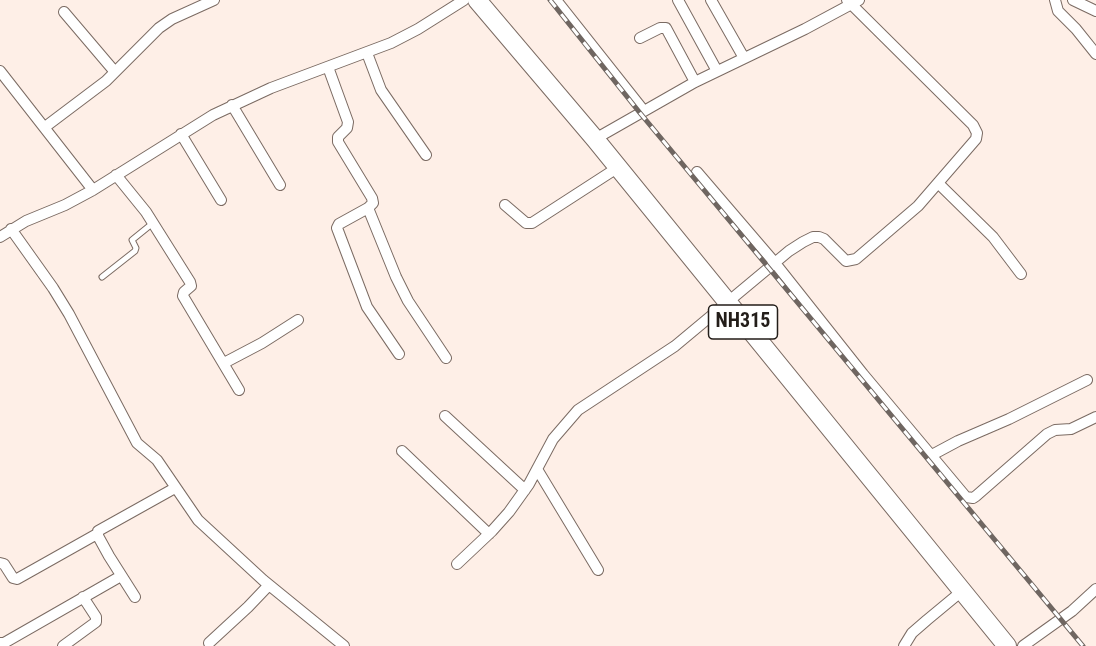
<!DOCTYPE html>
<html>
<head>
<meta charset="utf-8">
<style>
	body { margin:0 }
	canvas { display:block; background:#feefe7 }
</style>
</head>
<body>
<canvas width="1096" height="646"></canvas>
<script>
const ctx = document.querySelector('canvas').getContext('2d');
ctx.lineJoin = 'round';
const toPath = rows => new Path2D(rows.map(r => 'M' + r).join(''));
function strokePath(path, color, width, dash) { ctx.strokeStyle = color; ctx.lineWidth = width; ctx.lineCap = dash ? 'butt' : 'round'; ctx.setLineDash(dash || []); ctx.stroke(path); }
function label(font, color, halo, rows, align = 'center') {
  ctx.font = font + ' "Roboto Condensed",sans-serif'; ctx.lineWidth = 6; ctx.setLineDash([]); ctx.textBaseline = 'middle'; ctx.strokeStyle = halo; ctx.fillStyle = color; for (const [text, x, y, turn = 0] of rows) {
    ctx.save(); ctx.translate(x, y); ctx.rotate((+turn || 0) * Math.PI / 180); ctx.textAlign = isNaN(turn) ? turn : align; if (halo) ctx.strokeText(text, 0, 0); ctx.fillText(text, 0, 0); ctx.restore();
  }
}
const lane = toPath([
	[102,277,135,251,136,248,132,240,153,223]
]);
const street = toPath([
	[556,0,644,111],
	[678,0,717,71],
	[711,0,744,58],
	[1055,0,1058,11,1076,29,1096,54],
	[1073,0,1096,11],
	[64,12,115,72],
	[640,38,660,28,666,28,695,82],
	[367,53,381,90,426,155],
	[328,67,348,122,347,128,338,137,338,142,372,198,373,203,368,208,396,277,408,301,446,358],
	[0,71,93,190],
	[232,105,280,185],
	[45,127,106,81,159,28,172,19,214,0],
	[181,134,221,200],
	[595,139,695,82,805,29,859,0],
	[697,172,775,263,863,374,966,497,973,498,976,496,1047,434,1055,430,1071,429,1096,417],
	[116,175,146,212,190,282,191,286,184,292,183,296,239,390],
	[939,184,993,237,1021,274],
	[505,205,526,223,532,223,617,168],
	[368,208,339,224,337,228,367,307,399,354],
	[11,229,53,288,69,314,137,443,157,460,198,520,263,580,344,646],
	[0,237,26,221,65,205,93,190,213,115,271,88,391,43,418,29,464,0],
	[224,363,262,343,298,320],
	[445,416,525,490],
	[402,451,489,534],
	[930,456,958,441,1009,419,1087,380],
	[537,469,598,570],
	[0,563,4,564,13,578,17,579,97,534],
	[457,564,492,531,509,512,529,484,553,439,578,410,675,346,789,251,803,242,813,237,819,237,824,239,846,261,856,259,918,206,976,139,977,133,973,125,847,0],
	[135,597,109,556,98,536,98,531,175,488],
	[0,643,4,643,121,576],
	[209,643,248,607,269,585],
	[63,646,96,622,96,617,83,597],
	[904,646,912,633,927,620,962,591],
	[1023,646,1072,611,1096,589]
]);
const highway = toPath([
	[477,0,595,139,1007,646]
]);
const rail = toPath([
	[550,0,640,113,1083,646]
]);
const shields = [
	[743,322,69]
];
const shieldNames = [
	["NH315",743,322]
];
strokePath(lane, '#7b6b63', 7);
strokePath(street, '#7b6b63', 12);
strokePath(highway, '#7b6b63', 20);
strokePath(lane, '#fff', 5);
strokePath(street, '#fff', 10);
strokePath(highway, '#fff', 18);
strokePath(rail, '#6f6661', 5);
strokePath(rail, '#fff', 3, [9]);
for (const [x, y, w] of shields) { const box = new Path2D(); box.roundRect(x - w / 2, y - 17, w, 34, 4.5); ctx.fillStyle = '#fff'; ctx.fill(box); strokePath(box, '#231d19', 1.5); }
label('bold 20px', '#231d19', null, shieldNames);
</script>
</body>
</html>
